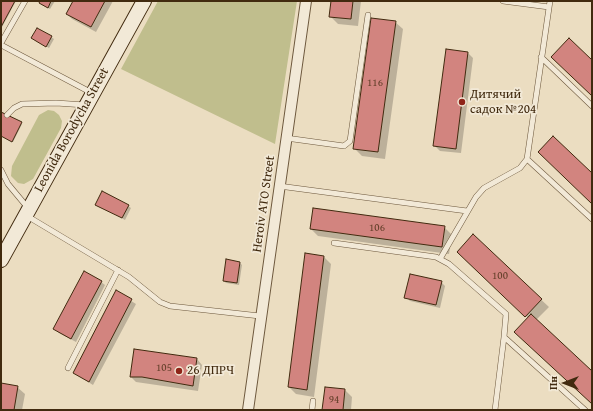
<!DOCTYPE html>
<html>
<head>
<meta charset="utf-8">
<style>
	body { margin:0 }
	#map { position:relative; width:593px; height:411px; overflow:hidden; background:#ebddc1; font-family:"Gentium Book Plus",serif }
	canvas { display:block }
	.frame { position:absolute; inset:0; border:2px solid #412a0f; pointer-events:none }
	.north { position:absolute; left:545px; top:363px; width:40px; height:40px; -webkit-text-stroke:3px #f2e9d7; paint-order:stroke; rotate:270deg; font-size:11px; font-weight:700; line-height:16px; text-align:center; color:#412a0f }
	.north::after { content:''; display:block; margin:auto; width:14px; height:18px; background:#412a0f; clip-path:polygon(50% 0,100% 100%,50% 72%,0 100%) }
</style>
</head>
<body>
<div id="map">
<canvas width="593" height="411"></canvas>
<div class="frame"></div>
<div class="north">Пн</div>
</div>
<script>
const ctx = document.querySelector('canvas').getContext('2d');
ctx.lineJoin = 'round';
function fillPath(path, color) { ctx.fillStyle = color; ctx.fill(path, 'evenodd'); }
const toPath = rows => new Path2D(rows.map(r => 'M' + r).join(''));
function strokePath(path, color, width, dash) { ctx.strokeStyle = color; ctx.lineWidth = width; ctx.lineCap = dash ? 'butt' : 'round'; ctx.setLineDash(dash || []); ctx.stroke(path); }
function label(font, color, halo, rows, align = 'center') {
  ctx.font = font + ' "Gentium Book Plus",serif'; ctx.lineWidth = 3.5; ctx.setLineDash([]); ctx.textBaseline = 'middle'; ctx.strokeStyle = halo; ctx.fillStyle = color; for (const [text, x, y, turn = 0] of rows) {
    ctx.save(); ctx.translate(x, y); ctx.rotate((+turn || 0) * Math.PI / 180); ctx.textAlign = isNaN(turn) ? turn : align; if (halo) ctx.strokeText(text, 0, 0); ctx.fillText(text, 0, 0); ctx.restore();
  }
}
const green = toPath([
	[158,1,297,1,275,144,121,69],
	[48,110,54,111,59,115,62,121,61,128,33,179,24,184,18,183,11,176,12,166,39,115]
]);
const shadow = toPath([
	[1,1,16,1,1,29],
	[41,1,55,1,50,9,42,5],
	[74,1,113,1,96,32,72,19,67,14],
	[332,1,361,1,358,26,338,24,330,16],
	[395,22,403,29,385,159,362,156,355,149],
	[51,37,54,39,49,48,32,38],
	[468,53,473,58,461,153,440,151,434,145],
	[1,113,22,124,13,142,1,135],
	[97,205,128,206,131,208,125,220],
	[444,227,452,235,449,254,318,236,311,229],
	[473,236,549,307,536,320,592,372,592,404,528,318,465,260],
	[324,257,331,264,314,397,296,394,289,387],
	[240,263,242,265,239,285,226,283,224,281],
	[101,282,105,285,76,342,59,333,55,329],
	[441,282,445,286,440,308,410,301,406,297],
	[117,292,136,304,93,385,74,373],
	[135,350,197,359,202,365,198,391,136,382,131,377],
	[1,384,17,387,25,394,22,410,1,410],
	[345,390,352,397,351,410,323,410]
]);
const building = toPath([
	[1,1,15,1,1,27,1,1],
	[40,1,51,1,48,8,39,3,40,1],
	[73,1,105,1,91,27,66,14,73,1],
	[331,1,353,1,351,19,329,17,331,1],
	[371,18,396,21,378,152,353,149,371,18],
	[37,28,52,36,46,47,31,38,37,28],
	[569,38,592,60,592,96,551,57,569,38],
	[446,49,468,52,456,149,433,146,446,49],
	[1,112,22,122,12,142,1,136,1,112],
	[553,136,592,173,592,204,538,152,553,136],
	[102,191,129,205,122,218,95,205,102,191],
	[313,208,445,226,442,247,310,229,313,208],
	[473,234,542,299,525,317,457,252,473,234],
	[305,253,324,256,307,390,288,387,305,253],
	[226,259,240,262,237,283,223,281,226,259],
	[84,271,102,281,71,339,53,329,84,271],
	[410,274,442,281,436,305,404,298,410,274],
	[116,290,132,299,89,382,73,373,116,290],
	[531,314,592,371,592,404,514,332,531,314],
	[134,349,197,358,193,386,142,377,130,377,134,349],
	[1,383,18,386,14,410,1,410,1,383],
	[325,387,345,389,343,410,322,410,325,387]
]);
const lane = toPath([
	[503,1,549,7],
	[1,43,25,1],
	[1,45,92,93],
	[541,57,592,106],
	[7,115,14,108,22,104,56,103,85,105],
	[286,138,344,146,350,141,368,15],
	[527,159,592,219],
	[1,170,8,184,28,208],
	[279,186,467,211],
	[27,216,129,277,160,302,170,306,260,316],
	[334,243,436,257,449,264,506,314,504,337,585,410],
	[440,259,476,197,484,188,520,168,527,159,550,1],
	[68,368,118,270],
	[312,410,313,401],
	[495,410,504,337]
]);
const street = toPath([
	[248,410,306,1]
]);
const secondary = toPath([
	[1,260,144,1]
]);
const markers = [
	[462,102,4,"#8f2418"],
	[179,371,4,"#8f2418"]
];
const numberNames = [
	["116",375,83],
	["106",377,228],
	["100",500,276],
	["105",164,368],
	["94",334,400]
];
const poiNames = [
	["Дитячий",470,95],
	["садок №204",470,110],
	["26 ДПРЧ",187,371]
];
const streetNames = [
	["Leonida Borodycha Street",72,130,-61],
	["Heroiv ATO Street",264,204,-82]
];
fillPath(green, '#c0be8d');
fillPath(shadow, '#0003');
fillPath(building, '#d2847f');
strokePath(building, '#412a0f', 1);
strokePath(lane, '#6c573c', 6);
strokePath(street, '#6c573c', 12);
strokePath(secondary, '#412a0f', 16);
strokePath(lane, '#f2e9d7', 5);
strokePath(street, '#f2e9d7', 10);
strokePath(secondary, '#f2e9d7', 14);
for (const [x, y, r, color] of markers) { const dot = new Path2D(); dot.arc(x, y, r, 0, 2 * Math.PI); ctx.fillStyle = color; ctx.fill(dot); strokePath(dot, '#f2e9d7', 1.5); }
label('11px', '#65402b', null, numberNames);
label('13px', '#412a0f', '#f2e9d7', poiNames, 'left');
label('13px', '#412a0f', '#f2e9d7', streetNames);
</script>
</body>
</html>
